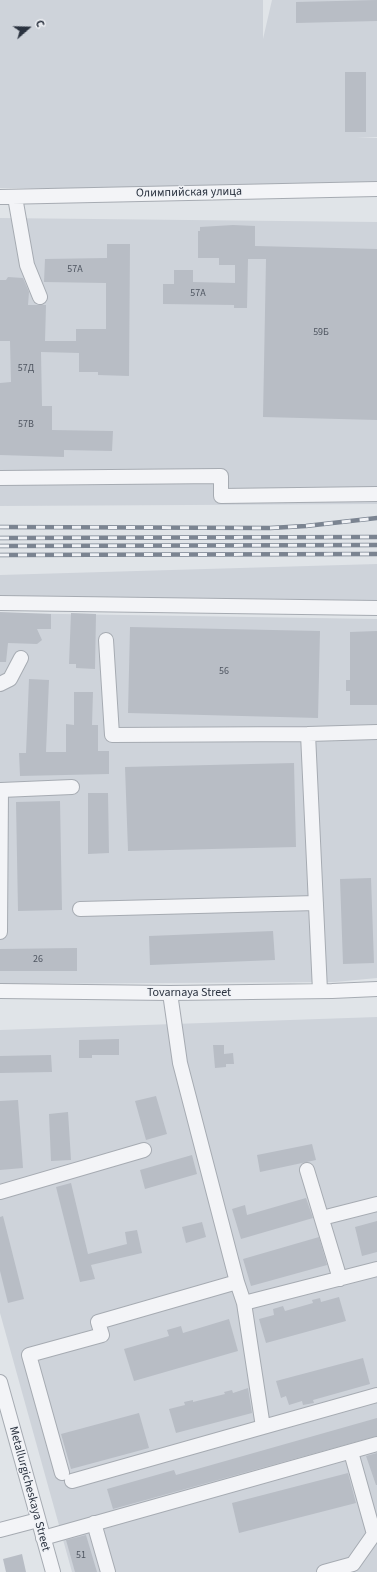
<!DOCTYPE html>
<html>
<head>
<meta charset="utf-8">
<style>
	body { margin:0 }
	#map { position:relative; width:377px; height:1572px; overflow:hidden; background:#e0e4e8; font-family:"Source Sans 3",sans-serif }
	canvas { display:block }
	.north { position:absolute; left:8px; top:8px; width:40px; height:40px; -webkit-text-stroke:3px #f0f2f6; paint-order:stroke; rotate:70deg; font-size:11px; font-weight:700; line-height:16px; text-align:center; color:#2a323f }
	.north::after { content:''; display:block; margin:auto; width:14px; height:18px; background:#2a323f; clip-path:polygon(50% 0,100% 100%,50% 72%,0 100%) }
</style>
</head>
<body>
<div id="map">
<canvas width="377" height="1572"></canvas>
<div class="north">С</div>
</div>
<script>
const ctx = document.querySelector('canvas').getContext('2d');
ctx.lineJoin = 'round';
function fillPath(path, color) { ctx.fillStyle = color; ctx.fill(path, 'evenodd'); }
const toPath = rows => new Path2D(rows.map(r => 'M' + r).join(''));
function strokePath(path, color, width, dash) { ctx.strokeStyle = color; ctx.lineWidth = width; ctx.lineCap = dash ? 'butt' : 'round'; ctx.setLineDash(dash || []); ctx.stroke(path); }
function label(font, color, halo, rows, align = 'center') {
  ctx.font = font + ' "Source Sans 3",sans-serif'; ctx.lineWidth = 3; ctx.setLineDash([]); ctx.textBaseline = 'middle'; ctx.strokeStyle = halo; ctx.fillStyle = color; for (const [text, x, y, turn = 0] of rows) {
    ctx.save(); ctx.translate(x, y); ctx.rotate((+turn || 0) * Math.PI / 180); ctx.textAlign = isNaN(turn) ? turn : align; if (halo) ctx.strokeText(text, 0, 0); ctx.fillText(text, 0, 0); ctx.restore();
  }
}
const built = toPath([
	[0,0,263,0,263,39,272,0,377,0,377,137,357,137,377,138,377,189,0,188],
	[0,218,377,222,377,504,0,506],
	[377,564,377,608,205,609,0,595,0,575],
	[0,613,377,619,377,978,335,982,0,984],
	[377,1017,377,1572,72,1572,0,1313,0,1030]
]);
const building = toPath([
	[377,0,377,21,296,23,296,2],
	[345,72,366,72,366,132,345,132],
	[233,225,255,226,255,246,377,249,377,420,263,417,266,259,248,259,247,308,234,308,234,305,163,304,163,284,174,284,174,270,193,270,193,282,235,283,235,265,219,265,219,258,198,258,198,231,200,231,200,227],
	[107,244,130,244,129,376,98,375,98,372,79,372,79,353,41,352,42,406,52,406,52,430,113,431,112,451,64,450,64,457,0,455,0,383,11,382,10,341,0,341,0,280,6,280,8,277,23,278,29,292,28,305,46,305,45,341,76,341,76,329,106,329,106,283,44,282,45,259,107,258],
	[0,612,51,614,51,629,37,629,42,640,37,644,8,643,6,662,0,662],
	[71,613,96,614,95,669,76,668,76,664,69,664],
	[130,627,320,631,318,718,128,713],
	[377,631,377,705,350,705,350,691,346,691,346,680,350,680,350,632],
	[29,679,49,680,46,752,66,752,66,724,74,725,74,692,93,692,92,725,98,725,98,751,109,751,109,774,20,776,19,753,26,753],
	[294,763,296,847,128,851,125,767],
	[88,793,108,793,109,853,88,854],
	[60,801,62,910,18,911,16,802],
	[371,878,374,963,343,964,340,879],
	[273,931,275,960,150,965,149,936],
	[77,948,77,971,0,971,0,949],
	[119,1039,119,1055,92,1055,92,1058,79,1058,79,1040],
	[213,1045,224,1045,224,1054,233,1053,234,1064,226,1064,226,1067,215,1068],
	[51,1055,52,1072,0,1073,0,1056],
	[156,1096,167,1134,146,1140,135,1101],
	[18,1100,23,1168,0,1170,0,1101],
	[68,1112,71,1160,51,1161,49,1114],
	[312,1144,316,1160,260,1172,257,1155],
	[192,1155,197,1174,145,1189,140,1170],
	[71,1183,88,1254,127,1244,125,1232,137,1230,142,1253,91,1265,95,1279,80,1282,56,1187],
	[306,1198,313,1218,241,1239,232,1209,245,1205,247,1215],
	[3,1216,24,1299,8,1303,0,1271,0,1217],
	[377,1221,377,1252,362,1256,355,1227],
	[202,1222,206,1237,186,1243,182,1227],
	[319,1237,327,1265,251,1286,243,1259],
	[339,1297,346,1321,266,1343,259,1319,274,1315,273,1309,283,1306,285,1311,313,1303,312,1300,320,1298,321,1302],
	[229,1319,238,1351,134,1381,124,1349,169,1336,167,1330,181,1326,183,1333],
	[363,1358,370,1384,313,1400,314,1403,303,1405,302,1401,289,1405,286,1396,281,1398,276,1381],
	[248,1388,252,1413,176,1433,169,1409,185,1405,184,1402,193,1400,193,1402,225,1394,224,1392,232,1390,233,1393],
	[139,1413,149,1448,71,1469,61,1434],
	[377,1418,377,1436,113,1509,107,1489,174,1470,176,1475],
	[377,1453,377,1485,376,1485,366,1456],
	[348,1473,356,1503,239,1533,232,1503],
	[86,1535,97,1572,75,1572,66,1540],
	[22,1554,26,1572,6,1572,3,1559]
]);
const minor = toPath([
	[0,197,377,189],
	[15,197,27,265,40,297],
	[0,478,221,476,221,496,377,494],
	[0,603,377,608],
	[106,640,112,735,308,734],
	[0,684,10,679,21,658],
	[80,909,316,903],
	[0,932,1,790,72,787],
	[0,991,170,993,332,991,377,989],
	[320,991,308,734,377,732],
	[307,1170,340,1279],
	[0,1192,144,1150],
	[322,1218,377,1204],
	[244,1303,377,1269],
	[0,1382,53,1572],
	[263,1427,377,1395],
	[62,1473,29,1355,102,1335,98,1322,237,1282],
	[72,1481,263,1427,244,1303,237,1282,180,1063,170,993],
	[94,1523,108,1572],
	[0,1530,38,1520],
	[43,1538,377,1444],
	[324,1572,353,1564,374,1534,351,1452]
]);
const rail = toPath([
	[0,527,270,528,306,526,377,518],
	[0,538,377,537],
	[0,546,377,545],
	[0,555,377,554]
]);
const numberNames = [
	["57А",75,270],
	["57А",198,294],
	["59Б",321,333],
	["57Д",26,369],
	["57В",26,425],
	["56",224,672],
	["26",38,960],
	["51",81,1556]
];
const streetNames = [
	["Олимпийская улица",189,193,-1],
	["Tovarnaya Street",189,993],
	["Metallurgicheskaya Street",29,1489,75]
];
fillPath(built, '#ced3da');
fillPath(building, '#b8bdc5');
strokePath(minor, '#a6abb2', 16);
strokePath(minor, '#f3f4f7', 14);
strokePath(rail, '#7b8491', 4.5);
strokePath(rail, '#f0f2f6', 3, [9]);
label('10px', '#4e5560', null, numberNames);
label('12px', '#2a323f', '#f0f2f6', streetNames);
</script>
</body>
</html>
